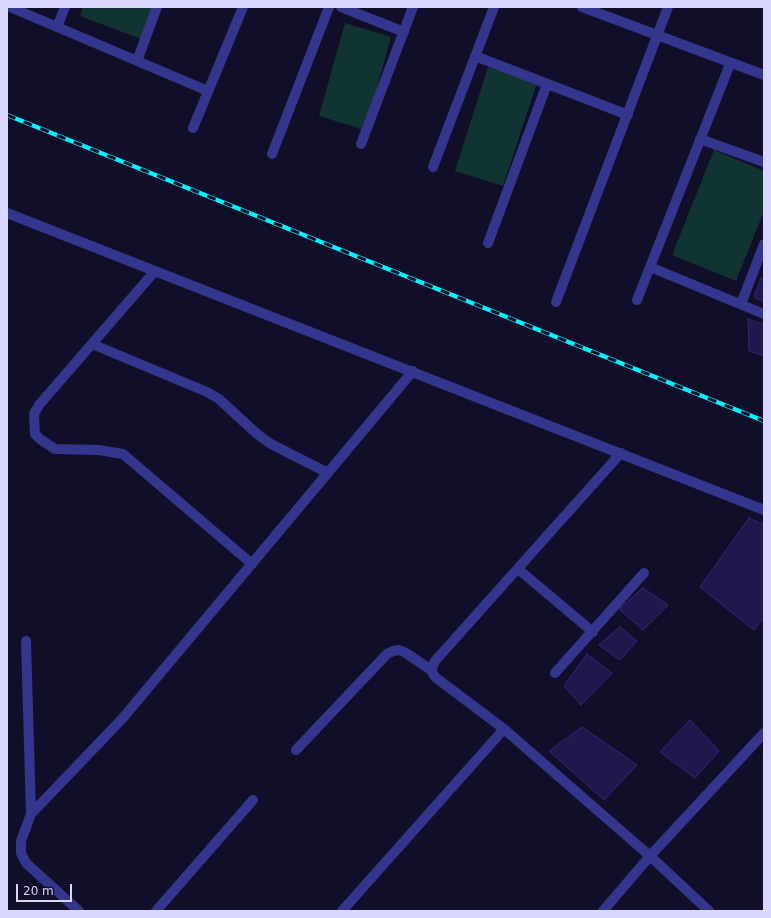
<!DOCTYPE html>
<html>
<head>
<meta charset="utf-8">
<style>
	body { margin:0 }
	#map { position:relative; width:771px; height:918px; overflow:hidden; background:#110e2a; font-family:"DejaVu Sans",sans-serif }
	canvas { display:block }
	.frame { position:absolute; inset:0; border:8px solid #d9d6ff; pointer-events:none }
	.scale { position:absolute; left:16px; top:884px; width:56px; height:18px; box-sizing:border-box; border:2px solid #d9d6ff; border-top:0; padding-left:5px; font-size:12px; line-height:14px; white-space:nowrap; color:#d9d6ff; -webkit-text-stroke:3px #110e2a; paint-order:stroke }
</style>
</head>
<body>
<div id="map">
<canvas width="771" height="918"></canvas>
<div class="frame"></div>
<div class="scale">20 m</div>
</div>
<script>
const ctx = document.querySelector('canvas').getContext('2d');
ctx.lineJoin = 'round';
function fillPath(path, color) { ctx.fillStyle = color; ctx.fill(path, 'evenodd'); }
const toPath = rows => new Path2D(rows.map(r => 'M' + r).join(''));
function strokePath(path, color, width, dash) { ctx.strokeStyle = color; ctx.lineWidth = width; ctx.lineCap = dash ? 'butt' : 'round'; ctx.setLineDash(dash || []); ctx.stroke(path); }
const green = toPath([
	[83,7,153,7,141,39,80,16],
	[345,23,391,37,365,130,319,116],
	[488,67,537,83,503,186,455,171],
	[714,150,764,171,764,211,736,281,672,255]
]);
const building = toPath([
	[761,278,764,280,764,302,754,297,761,278],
	[748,319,764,325,764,356,749,351,748,319],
	[749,518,764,525,764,618,754,630,700,587,749,518],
	[643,588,668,605,643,630,619,609,643,588],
	[620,627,637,641,620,660,599,645,620,627],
	[587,654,612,673,581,705,564,686,587,654],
	[690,720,719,751,695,778,660,752,690,720],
	[582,727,637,765,604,800,549,751,582,727]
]);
const minor = toPath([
	[10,7,208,91],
	[341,7,404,32],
	[582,7,764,75],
	[57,27,65,7],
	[475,56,628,115],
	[137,61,157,7],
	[193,128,243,7],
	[700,139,764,162],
	[361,144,413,7],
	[272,154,329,7],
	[433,167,494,7],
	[7,213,764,510],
	[488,243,547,84],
	[650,267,764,314],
	[155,271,39,405,34,414,35,434,40,439,55,449,99,450,123,454,252,564],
	[637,300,730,64],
	[556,302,668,7],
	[741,304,764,244],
	[92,344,207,392,219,399,257,434,271,444,328,473],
	[621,453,435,661,431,670,435,677,504,729,650,856,709,911],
	[518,569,593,632],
	[26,641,31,814,21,841,21,853,26,863,79,911],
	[555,673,644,573],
	[296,750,387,654,393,651,399,650,406,653,431,670],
	[31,814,122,719,413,371],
	[156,911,253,800],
	[342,911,504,729],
	[603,911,650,856,764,733]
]);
const rail = toPath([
	[7,115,764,421]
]);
fillPath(green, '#103431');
fillPath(building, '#20184c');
strokePath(building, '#34287b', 1);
strokePath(minor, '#34368d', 10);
strokePath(rail, '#02f3ff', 4.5);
strokePath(rail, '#110e2a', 3, [9]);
</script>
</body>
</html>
